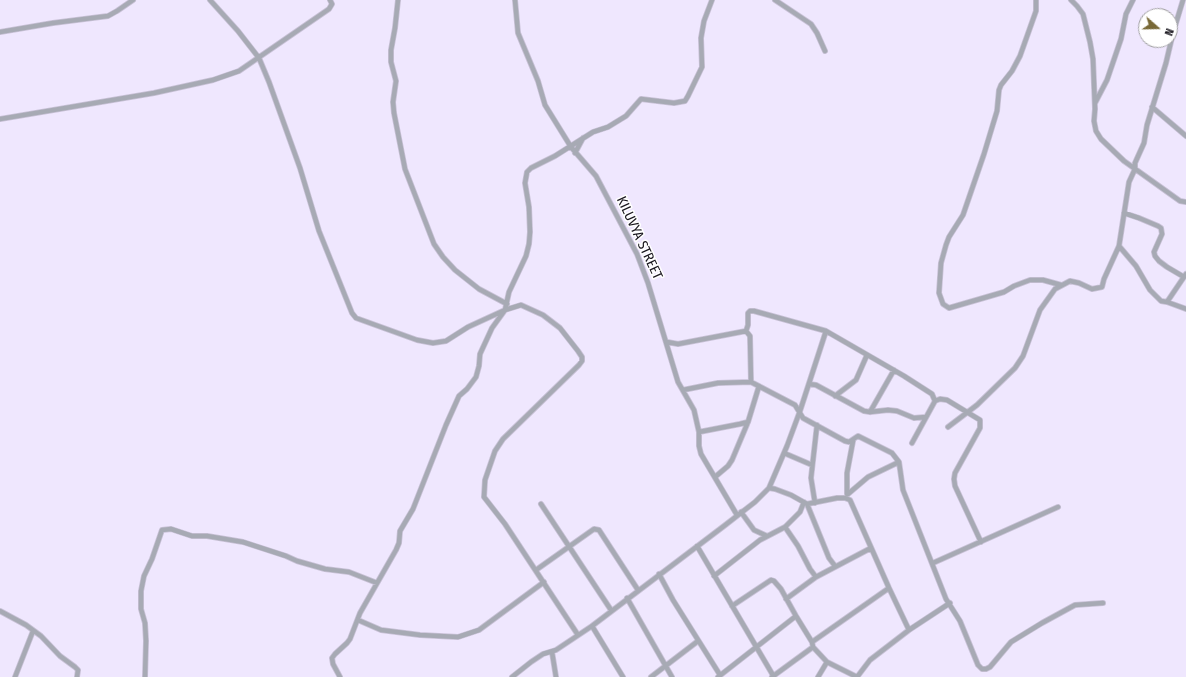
<!DOCTYPE html>
<html>
<head>
<meta charset="utf-8">
<style>
	body { margin:0 }
	#map { position:relative; width:1186px; height:677px; overflow:hidden; background:#efe7fe; font-family:"Fira Sans Condensed",sans-serif }
	canvas { display:block }
	.north { position:absolute; left:1138px; top:8px; width:40px; height:40px; box-sizing:border-box; background:#fff; border:1px solid #a3a2a5; border-radius:50%; rotate:110deg; font-size:11px; font-weight:700; line-height:16px; text-align:center; color:#19161e }
	.north::after { content:''; display:block; margin:auto; width:14px; height:18px; background:#786836; clip-path:polygon(50% 0,100% 100%,50% 72%,0 100%) }
</style>
</head>
<body>
<div id="map">
<canvas width="1186" height="677"></canvas>
<div class="north">N</div>
</div>
<script>
const ctx = document.querySelector('canvas').getContext('2d');
ctx.lineJoin = 'round';
const toPath = rows => new Path2D(rows.map(r => 'M' + r).join(''));
function strokePath(path, color, width, dash) { ctx.strokeStyle = color; ctx.lineWidth = width; ctx.lineCap = dash ? 'butt' : 'round'; ctx.setLineDash(dash || []); ctx.stroke(path); }
function label(font, color, halo, rows, align = 'center') {
  ctx.font = font + ' "Fira Sans Condensed",sans-serif'; ctx.lineWidth = 3; ctx.setLineDash([]); ctx.textBaseline = 'middle'; ctx.strokeStyle = halo; ctx.fillStyle = color; for (const [text, x, y, turn = 0] of rows) {
    ctx.save(); ctx.translate(x, y); ctx.rotate((+turn || 0) * Math.PI / 180); ctx.textAlign = isNaN(turn) ? turn : align; if (halo) ctx.strokeText(text, 0, 0); ctx.fillText(text, 0, 0); ctx.restore();
  }
}
const street = toPath([
	[210,0,238,31,259,58,269,82,300,168,319,231,352,313,356,318,417,340,433,343,446,341,468,327,505,310,521,305,543,315,560,328,578,351,582,357,582,361,579,365,503,439,495,451,485,480,484,497,505,524,578,635],
	[398,0,395,28,391,50,391,62,396,81,393,102,394,113,405,169,434,244,443,257,455,270,479,289,507,304],
	[515,0,518,33,538,81,545,105,571,147,596,176,637,254,648,283,678,382,694,410,699,432,699,446,701,454,737,515],
	[775,0,811,24,817,33,825,51],
	[1036,0,1036,11,1020,56,1012,71,1001,85,999,90,997,111,984,154,963,215,949,237,946,245,941,263,939,293,943,304,949,308,1004,292,1014,286,1030,280,1043,280,1061,285],
	[1071,0,1077,6,1083,14,1090,42,1093,59,1095,109,1094,121,1096,131,1101,139,1124,161,1180,201,1186,202],
	[0,32,53,23,108,16,117,11,133,0],
	[1095,103,1107,80,1121,39,1126,14,1133,0],
	[1152,107,1186,136],
	[0,119,154,93,213,80,239,71,329,9,332,4,330,0],
	[575,153,583,138],
	[1124,213,1139,218,1158,226,1161,228,1162,234,1154,252,1155,256,1159,261,1167,267,1184,277],
	[1119,246,1136,266,1150,290,1161,301,1167,302,1186,274],
	[1167,302,1186,309],
	[746,331,750,336,751,382],
	[667,342,678,344,746,331,748,325,748,313,750,311,754,311,826,331,904,376,932,394,935,401,912,443],
	[809,384,816,385,864,411,870,412,888,410,897,411,914,418,926,417],
	[683,390,718,383,751,382,795,405,803,418,845,441,849,442,858,436,892,453,899,462,903,490,946,599,960,621,978,665,982,669,986,669,990,667,1011,642,1042,623,1075,605,1103,603],
	[835,396,856,380,867,355],
	[935,401,940,399,947,400,980,420,980,428,955,473,954,479,955,486,981,542],
	[870,412,894,370],
	[948,427,977,405,1015,368,1023,356,1040,310,1055,289,1070,281,1079,283,1092,289,1102,287,1104,279,1119,246,1129,182,1135,169,1135,163,1144,143,1147,125,1166,63,1173,33,1183,0],
	[699,432,740,424,748,422],
	[784,453,812,465],
	[715,477,728,466,732,460,748,422,759,386],
	[769,488,787,446,800,411,826,331],
	[847,494,847,473,853,441],
	[848,494,868,477,899,462],
	[815,503,811,478,817,425],
	[541,504,611,610],
	[807,504,829,558,835,566],
	[741,512,754,530,767,536],
	[785,527,798,546,810,569,816,577],
	[697,546,774,677],
	[933,563,1058,507],
	[536,570,594,529,599,530,638,590],
	[659,574,673,600,720,675],
	[714,576,760,540,785,527,800,512,804,502],
	[627,598,672,677],
	[786,599,816,577,871,548],
	[732,606,771,580,774,581,781,589,796,616,812,642,813,647,827,662,857,677],
	[0,611,26,625,41,636,60,656,75,667,78,670,77,677],
	[358,620,381,630,420,635,458,637,479,630,544,582],
	[592,626,623,677],
	[812,642,889,588],
	[552,652,556,677],
	[15,677,33,631],
	[145,677,146,641,145,623,141,609,141,591,144,576,152,559,162,530,171,529,192,536,207,536,243,542,286,556,297,561,325,569,349,572,377,583],
	[340,677,333,664,332,658,335,654,347,643,350,639,360,613,396,550,399,543,400,531,413,509,446,425,459,396,467,389,476,377,479,366,480,354,492,328,505,310,509,292,526,256,529,244,530,232,529,207,525,183,527,172,531,168,555,156,593,132,608,127,626,116,641,99,674,103,685,101,688,96,702,67,701,38,704,21,712,0],
	[512,677,531,662,543,654,556,650,592,626,724,526,755,502,769,488,775,489,791,495,807,504,837,498,845,498,850,500,889,588,909,630],
	[651,677,698,641],
	[718,677,796,616],
	[772,677,813,647],
	[818,677,827,662],
	[857,677,870,660,909,630,950,603]
]);
const streetNames = [
	["KILUVYA STREET",639,238,65]
];
strokePath(street, '#c8c1d6', 6);
strokePath(street, '#a7aab4', 4.5);
label('14px', '#19161e', '#fff', streetNames);
</script>
</body>
</html>
